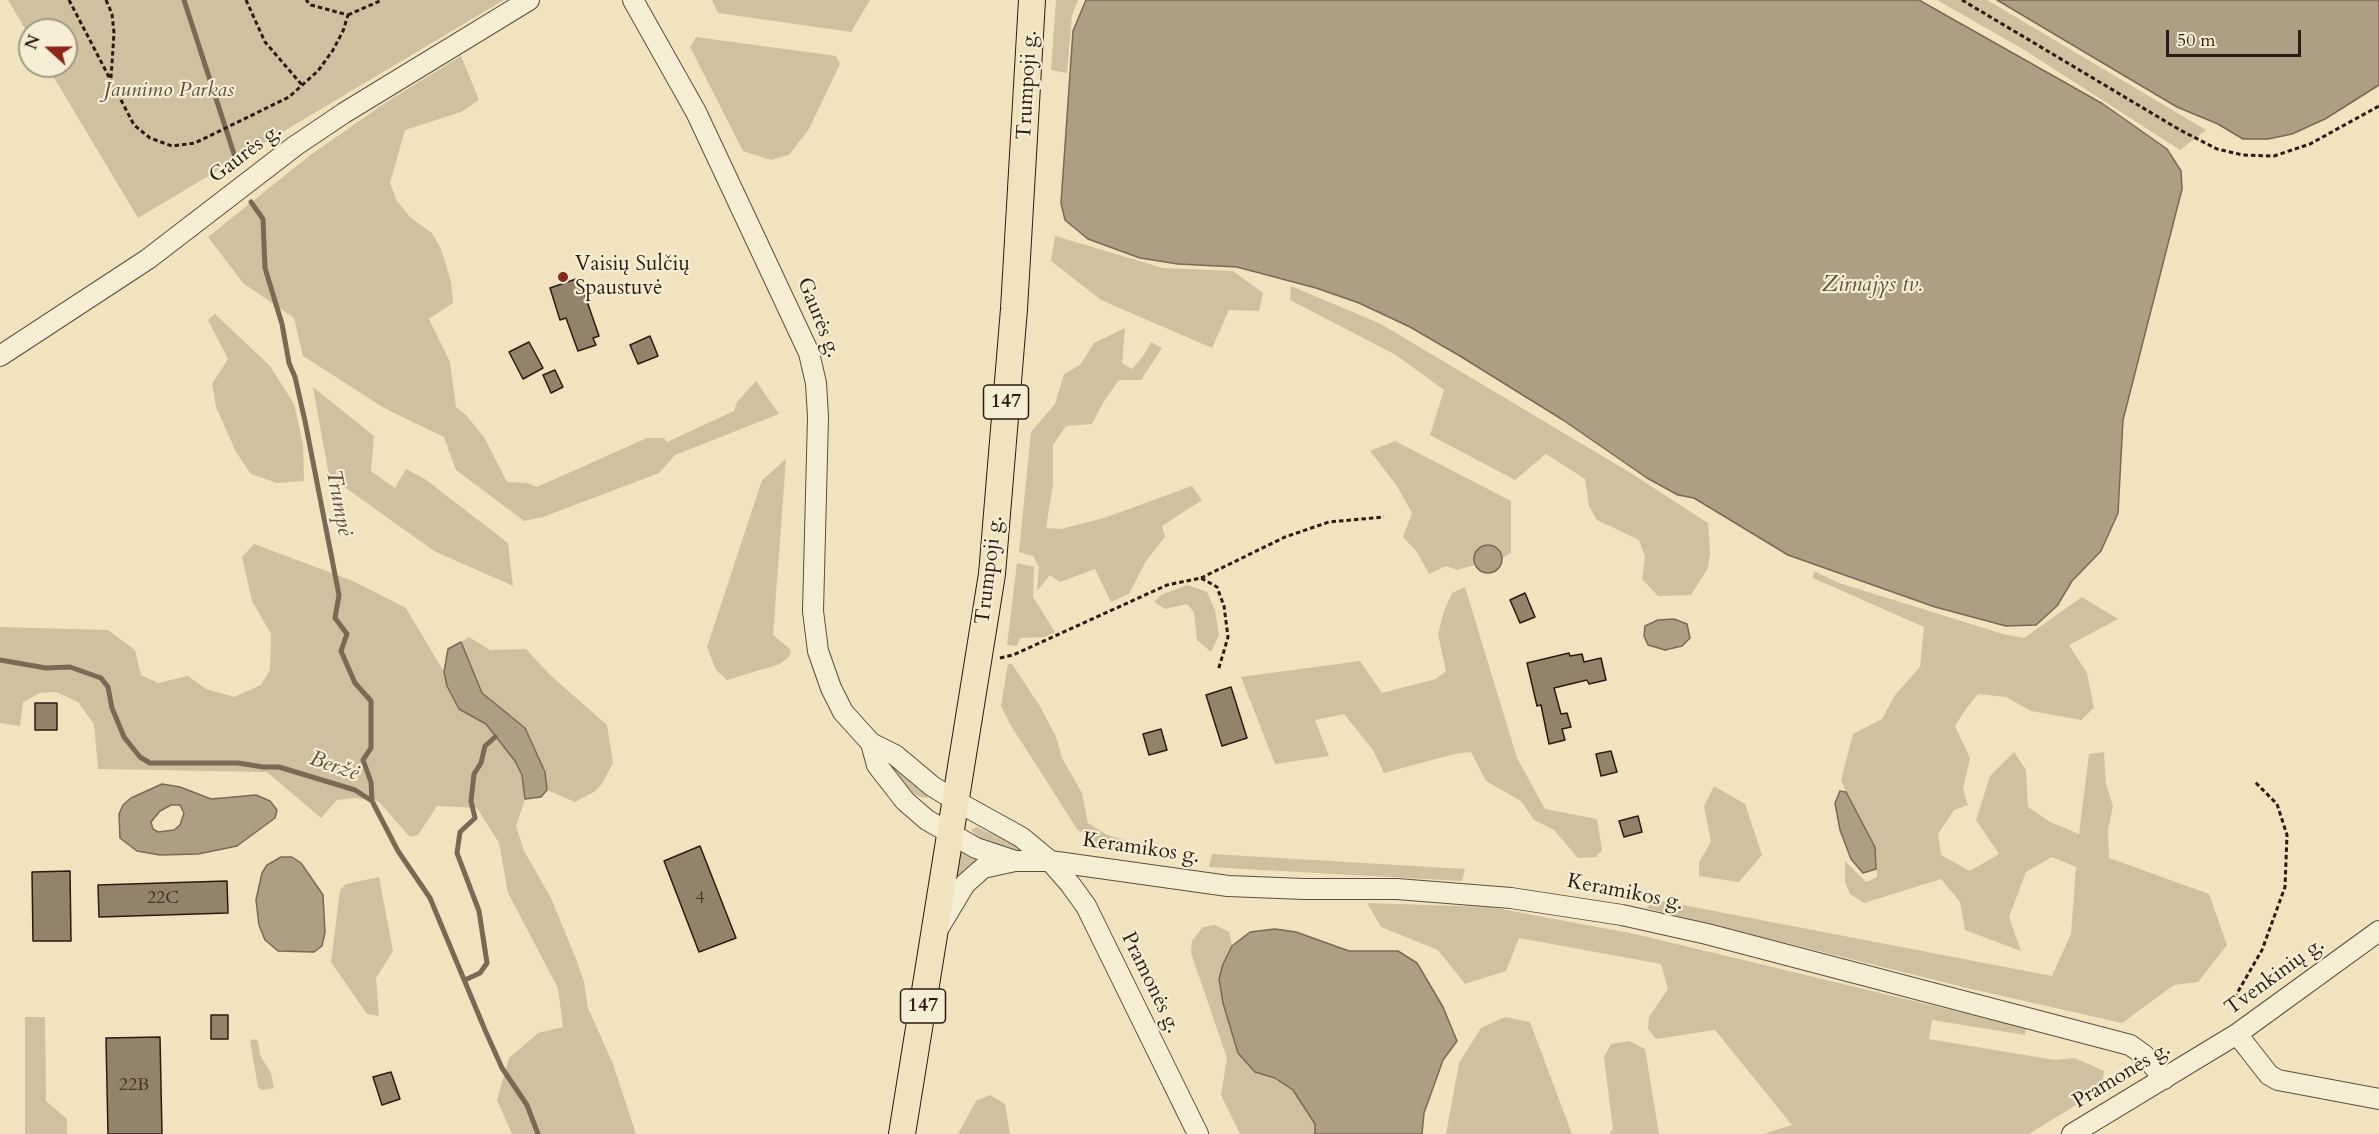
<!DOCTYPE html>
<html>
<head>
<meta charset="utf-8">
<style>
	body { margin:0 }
	#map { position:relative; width:2379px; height:1134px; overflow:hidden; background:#f0e3bd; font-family:Cardo,serif }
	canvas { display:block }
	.north { position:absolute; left:18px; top:18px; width:60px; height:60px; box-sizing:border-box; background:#f5edd4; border:2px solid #a59986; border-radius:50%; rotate:291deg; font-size:16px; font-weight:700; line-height:24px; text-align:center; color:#2c1b12 }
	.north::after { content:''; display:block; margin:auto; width:21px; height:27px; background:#8f2418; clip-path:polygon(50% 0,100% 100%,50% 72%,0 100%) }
	.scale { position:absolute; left:2166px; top:30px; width:135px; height:27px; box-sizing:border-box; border:3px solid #2c1b12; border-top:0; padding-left:8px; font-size:18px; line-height:21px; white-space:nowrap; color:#2c1b12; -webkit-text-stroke:4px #f5edd4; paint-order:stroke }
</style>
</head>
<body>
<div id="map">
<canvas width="2379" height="1134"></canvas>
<div class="north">N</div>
<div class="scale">50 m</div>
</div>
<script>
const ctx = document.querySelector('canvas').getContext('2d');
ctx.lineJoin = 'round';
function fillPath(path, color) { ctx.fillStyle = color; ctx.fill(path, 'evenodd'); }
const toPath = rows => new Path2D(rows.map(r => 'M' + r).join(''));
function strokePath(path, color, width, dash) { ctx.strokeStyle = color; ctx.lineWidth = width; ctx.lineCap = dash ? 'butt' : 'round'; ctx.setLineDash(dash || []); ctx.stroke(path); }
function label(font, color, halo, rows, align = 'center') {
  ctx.font = font + ' Cardo,serif'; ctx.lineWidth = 4.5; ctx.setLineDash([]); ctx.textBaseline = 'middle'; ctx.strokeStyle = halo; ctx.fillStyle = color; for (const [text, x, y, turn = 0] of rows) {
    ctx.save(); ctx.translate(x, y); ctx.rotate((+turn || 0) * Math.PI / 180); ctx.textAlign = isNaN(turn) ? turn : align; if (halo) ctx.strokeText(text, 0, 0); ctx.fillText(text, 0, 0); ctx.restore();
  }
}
const green = toPath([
	[8,0,504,0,138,218,47,66,66,66,66,30,30,30,30,37],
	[712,0,870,0,851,32,718,13],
	[1056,0,1078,0,1072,15,1067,73,1051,70],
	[1937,0,1987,0,2206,130,2180,150,2026,51],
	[696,37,836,56,840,64,809,129,789,155,771,160,743,151,690,47],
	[461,56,479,100,461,112,405,130,390,183,397,201,411,218,432,233,441,249,451,281,453,303,429,319,450,362,456,407,466,415,484,437,507,482,527,483,537,487,647,438,664,438,667,442,734,411,737,402,756,381,779,414,675,455,659,473,543,517,524,521,456,470,444,437,386,409,303,356,294,318,243,283,208,237,309,156,385,103],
	[1055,236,1163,268,1233,271,1263,293,1259,311,1229,310,1212,348,1101,300,1051,261],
	[1291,286,1381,324,1629,472,1708,523,1710,553,1708,568,1691,595,1658,596,1642,579,1645,557,1639,540,1597,520,1589,506,1585,479,1546,454,1515,480,1430,435,1444,390,1396,355,1290,300],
	[215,314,270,366,294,404,303,444,304,481,277,483,251,474,236,452,216,407,212,384,228,359,208,320],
	[1125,328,1122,363,1132,369,1144,355,1151,342,1162,348,1141,380,1119,380,1104,401,1092,424,1066,426,1053,445,1053,484,1046,528,1061,529,1104,518,1192,486,1202,500,1162,526,1165,537,1146,561,1129,594,1111,602,1095,569,1060,582,1050,575,1037,591,1039,567,1033,556,1019,552,1031,432,1055,404,1064,374,1080,365,1094,343],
	[313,387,374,436,371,471,395,488,406,469,425,479,508,543,513,586,434,551,329,476],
	[1395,441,1511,501,1511,553,1502,558,1499,550,1475,554,1475,565,1457,570,1446,566,1429,574,1417,552,1403,537,1412,513,1397,486,1370,451],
	[786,459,773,635,791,650,789,657,780,664,727,680,716,670,707,647,762,480],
	[254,544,353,581,406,608,444,672,447,686,493,731,495,737,515,761,522,775,525,799,516,826,524,851,551,898,576,959,584,982,588,1008,613,1064,636,1134,512,1134,497,1100,509,1058,538,1033,563,1027,558,988,508,893,499,843,477,808,437,806,418,835,410,837,378,801,354,798,337,800,321,818,267,772,98,769,94,724,78,702,56,692,40,693,23,702,20,726,0,723,0,627,108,630,135,650,141,675,158,683,188,676,206,689,234,697,261,685,270,670,271,634,252,601,242,557],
	[1017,563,1034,567,1033,597,1055,632,1045,637,1020,638,1017,646,1007,645],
	[1814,571,1839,583,2003,634,2024,638,2082,597,2118,619,2069,645,2087,673,2094,708,2081,720,2031,711,2006,697,1978,694,1966,709,1955,726,1970,758,1963,789,1968,805,1954,810,1938,834,1941,855,1970,871,1999,854,1976,820,1990,776,2014,752,2026,770,2028,807,2050,822,2079,834,2089,754,2104,752,2106,784,2113,806,2108,830,2109,858,2209,894,2227,945,2198,982,2174,985,2122,1023,1967,988,1646,908,1657,900,2052,976,2071,934,2076,867,2052,857,2026,872,2009,917,2021,951,1965,930,1960,902,1941,879,1864,903,1850,894,1845,882,1845,861,1866,882,1877,877,1875,847,1855,813,1841,780,1853,734,1882,719,1895,695,1920,667,1924,627,1813,578],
	[1187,585,1207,592,1215,610,1219,635,1211,652,1197,640,1194,612,1187,604,1165,609,1154,602,1161,595],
	[1465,587,1517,758,1545,809,1597,819,1602,850,1596,857,1578,858,1554,830,1534,820,1521,801,1486,781,1471,752,1454,754,1384,773,1373,750,1344,714,1315,720,1329,756,1275,764,1241,677,1360,661,1382,693,1436,679,1446,671,1438,634,1444,611,1452,593],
	[469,637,490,650,526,649,549,674,607,725,613,763,602,784,594,792,575,802,547,790,545,772,525,728,482,693,461,642],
	[1008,664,1012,664,1041,708,1056,737,1062,758,1082,793,1088,823,1107,835,1154,848,1149,857,1101,847,1077,829,1010,724,1001,706],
	[884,757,926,793,928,798,920,797,908,791],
	[1714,786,1745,804,1762,855,1739,882,1699,876,1699,862,1711,842,1704,806],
	[977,827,1017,845,1021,849,1020,853,980,840,971,830],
	[961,850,985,858,956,879],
	[1212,854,1465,869,1462,881,1209,867],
	[379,877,393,951,376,978,379,1016,367,1014,331,962,340,890,346,884],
	[1367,903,1490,907,1635,934,2026,1028,2025,1035,1932,1020,1929,1039,2055,1060,2075,1058,2104,1071,2102,1089,2029,1134,1763,1134,1792,1125,1715,1030,1656,1039,1648,1029,1649,1017,1668,989,1661,964,1519,938,1506,971,1465,984,1438,950,1381,927],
	[1215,925,1229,932,1232,946,1223,964,1223,1003,1238,1053,1255,1072,1275,1078,1293,1090,1315,1124,1315,1134,1240,1134,1221,1095,1227,1058,1191,953,1192,941,1203,927],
	[25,1017,45,1017,46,1101,67,1119,67,1134,25,1134],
	[1505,1017,1530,1022,1572,1134,1446,1134,1459,1063,1481,1028],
	[253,1039,258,1041,260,1055,271,1073,274,1088,262,1090,258,1087,250,1041],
	[1629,1041,1645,1049,1659,1134,1609,1134,1613,1129,1604,1057,1611,1044],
	[990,1095,1005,1104,1010,1134,958,1134,976,1101]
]);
const water = toPath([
	[1086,0,1919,0,2103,104,2167,149,2181,171,2182,189,2123,420,2118,513,2101,551,2072,581,2057,606,2036,625,2006,626,1935,607,1788,555,1694,498,1678,495,1647,478,1563,420,1460,356,1410,327,1359,303,1316,288,1237,267,1178,264,1140,258,1088,239,1065,220,1061,203,1073,31,1086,0],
	[1997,0,2379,0,2379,85,2325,119,2292,134,2268,139,2243,139,2218,124,2177,107,1997,0],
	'1474 559a14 14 0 1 1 28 0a14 14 0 1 1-28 0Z',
	[1674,619,1687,624,1690,638,1682,646,1665,650,1648,645,1644,636,1645,626,1658,620,1674,619],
	[461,642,482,693,525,728,545,772,547,790,541,797,525,799,522,775,515,761,486,724,459,709,447,686,444,672,448,649,461,642],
	[162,784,180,787,211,799,256,795,270,801,277,810,275,818,237,846,198,854,160,855,137,851,120,838,119,814,123,805,131,798,162,784],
	[171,805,180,805,184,813,180,825,174,830,158,832,153,829,151,822,160,811,171,805],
	[1840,791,1846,792,1875,847,1876,869,1863,873,1851,859,1840,830,1835,803,1840,791],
	[281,857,292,857,301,863,323,895,325,932,322,946,314,952,278,951,265,940,259,925,256,900,262,873,267,865,281,857],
	[1275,929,1296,932,1349,951,1398,951,1417,963,1443,1007,1457,1041,1443,1060,1424,1113,1422,1134,1315,1134,1315,1124,1293,1090,1275,1078,1255,1072,1238,1053,1223,1003,1219,979,1223,964,1232,946,1250,932,1275,929]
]);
const stream = toPath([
	[184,0,235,157],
	[251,202,263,219,265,268,282,324,289,363,295,377,305,421,339,595,335,618,347,634,341,651,355,683,371,701,371,748,363,760,371,782,372,801],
	[0,660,46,668,70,667,101,678,108,687,112,708,124,737,140,757,150,763,238,763,263,767,279,767,355,790,372,801,398,851,430,898,485,1030,502,1068,527,1105,538,1134],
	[465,980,480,973,487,963,479,911,457,853,460,832,475,818,471,801,474,774,481,763,485,746,495,737]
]);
const building = toPath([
	[579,278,599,336,593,338,596,345,578,351,566,318,560,320,550,288,579,278],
	[650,336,658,356,638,364,630,345,650,336],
	[529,342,543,368,523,379,509,352,529,342],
	[555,370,563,387,551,393,543,375,555,370],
	[1525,593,1535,617,1520,623,1510,600,1525,593],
	[1569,653,1570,656,1582,654,1584,662,1601,658,1606,680,1589,684,1587,680,1554,688,1561,714,1567,713,1571,727,1562,729,1565,740,1549,744,1541,705,1537,706,1527,663,1569,653],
	[1231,687,1247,738,1222,746,1206,695,1231,687],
	[35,703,57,703,57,730,35,730,35,703],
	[1161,729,1167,750,1149,755,1143,734,1161,729],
	[1611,751,1617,772,1601,776,1596,754,1611,751],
	[1638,816,1642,832,1624,837,1619,821,1638,816],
	[700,846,736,938,699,952,664,861,700,846],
	[70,871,71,941,33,941,32,872,70,871],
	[227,881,228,913,99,917,98,885,227,881],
	[211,1015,228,1015,228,1039,211,1039,211,1015],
	[160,1037,162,1134,108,1134,106,1038,160,1037],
	[391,1072,400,1099,382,1105,373,1077,391,1072]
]);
const path = toPath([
	[69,0,134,125,150,138,172,146,195,143,289,97,318,71,333,50,343,31,348,15,311,5,306,0],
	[106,0,112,14,114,33,111,78],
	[246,0,265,42,302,85],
	[1962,0,2180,130,2217,149,2243,155,2274,156,2310,144,2379,106],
	[348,15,382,0],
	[1201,578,1285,537,1329,522,1384,517],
	[1000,658,1013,655,1167,585,1201,578,1217,587,1224,606,1228,637,1218,671],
	[2237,1011,2232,1002,2262,950,2285,887,2287,835,2277,804,2255,782]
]);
const minor = toPath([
	[633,0,696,112,809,353,816,383,818,417,813,611,818,651,831,688,843,712,871,743,895,755,932,786,956,801,1021,837,1050,861,1070,884,1086,906,1198,1134],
	[0,356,148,259,295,146,344,113,529,0],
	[871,743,877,765,905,801,927,820,976,848,1015,861],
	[938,929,965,884,983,868,1015,861,1050,861,1228,886,1304,889,1397,889,1511,898,1622,915,1707,934,2130,1045,2144,1055,2164,1079],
	[2237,1034,2269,1075,2278,1080,2379,1099],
	[2072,1134,2237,1034,2379,931]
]);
const major = toPath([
	[902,1134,992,574,1014,309,1032,0]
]);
const markers = [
	[563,277,6,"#8f2418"]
];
const numberNames = [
	["22C",163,899],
	["4",700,899],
	["22B",134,1086]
];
const shields = [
	[1006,402,45],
	[923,1006,45]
];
const shieldNames = [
	["147",1006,402],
	["147",923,1006]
];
const streetNames = [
	["Trumpoji g.",1028,85,-87],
	["Gaurės g.",246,154,-37],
	["Gaurės g.",818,318,68],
	["Trumpoji g.",990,570,-83],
	["Keramikos g.",1141,849,8],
	["Keramikos g.",1625,893,11],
	["Tvenkinių g.",2275,977,-36],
	["Pramonės g.",1150,983,64],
	["Pramonės g.",2122,1076,-31]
];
const parkNames = [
	["Jaunimo Parkas",169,91]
];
const poiNames = [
	["Vaisių Sulčių",575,265],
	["Spaustuvė",575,289]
];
const waterNames = [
	["Zirnajys tv.",1872,286],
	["Trumpė",338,503,79],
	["Beržė",334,767,19]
];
fillPath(green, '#cfc1a0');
fillPath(water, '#ad9f83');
strokePath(water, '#796a56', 1.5);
strokePath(stream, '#796a56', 5);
fillPath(building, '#92836b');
strokePath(building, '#2c1b12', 1.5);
strokePath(minor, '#5d4d3d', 22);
strokePath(major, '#2c1b12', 28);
strokePath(path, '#2c1b12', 3, [4.5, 3]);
strokePath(minor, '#f5edd4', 20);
strokePath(major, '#f0e3bd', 26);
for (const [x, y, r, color] of markers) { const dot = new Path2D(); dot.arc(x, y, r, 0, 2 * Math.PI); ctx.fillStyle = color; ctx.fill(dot); strokePath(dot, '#f5edd4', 2); }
label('18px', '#463528', null, numberNames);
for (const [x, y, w] of shields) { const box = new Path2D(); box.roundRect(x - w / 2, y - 17, w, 34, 4.5); ctx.fillStyle = '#f5edd4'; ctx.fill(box); strokePath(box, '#2c1b12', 1.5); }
label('bold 20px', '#2c1b12', null, shieldNames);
label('21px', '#2c1b12', '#f5edd4', streetNames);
label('italic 21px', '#5d4d3d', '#f5edd4', parkNames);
label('21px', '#2c1b12', '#f5edd4', poiNames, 'left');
label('italic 22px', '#60503f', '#f5edd4', waterNames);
</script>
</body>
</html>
